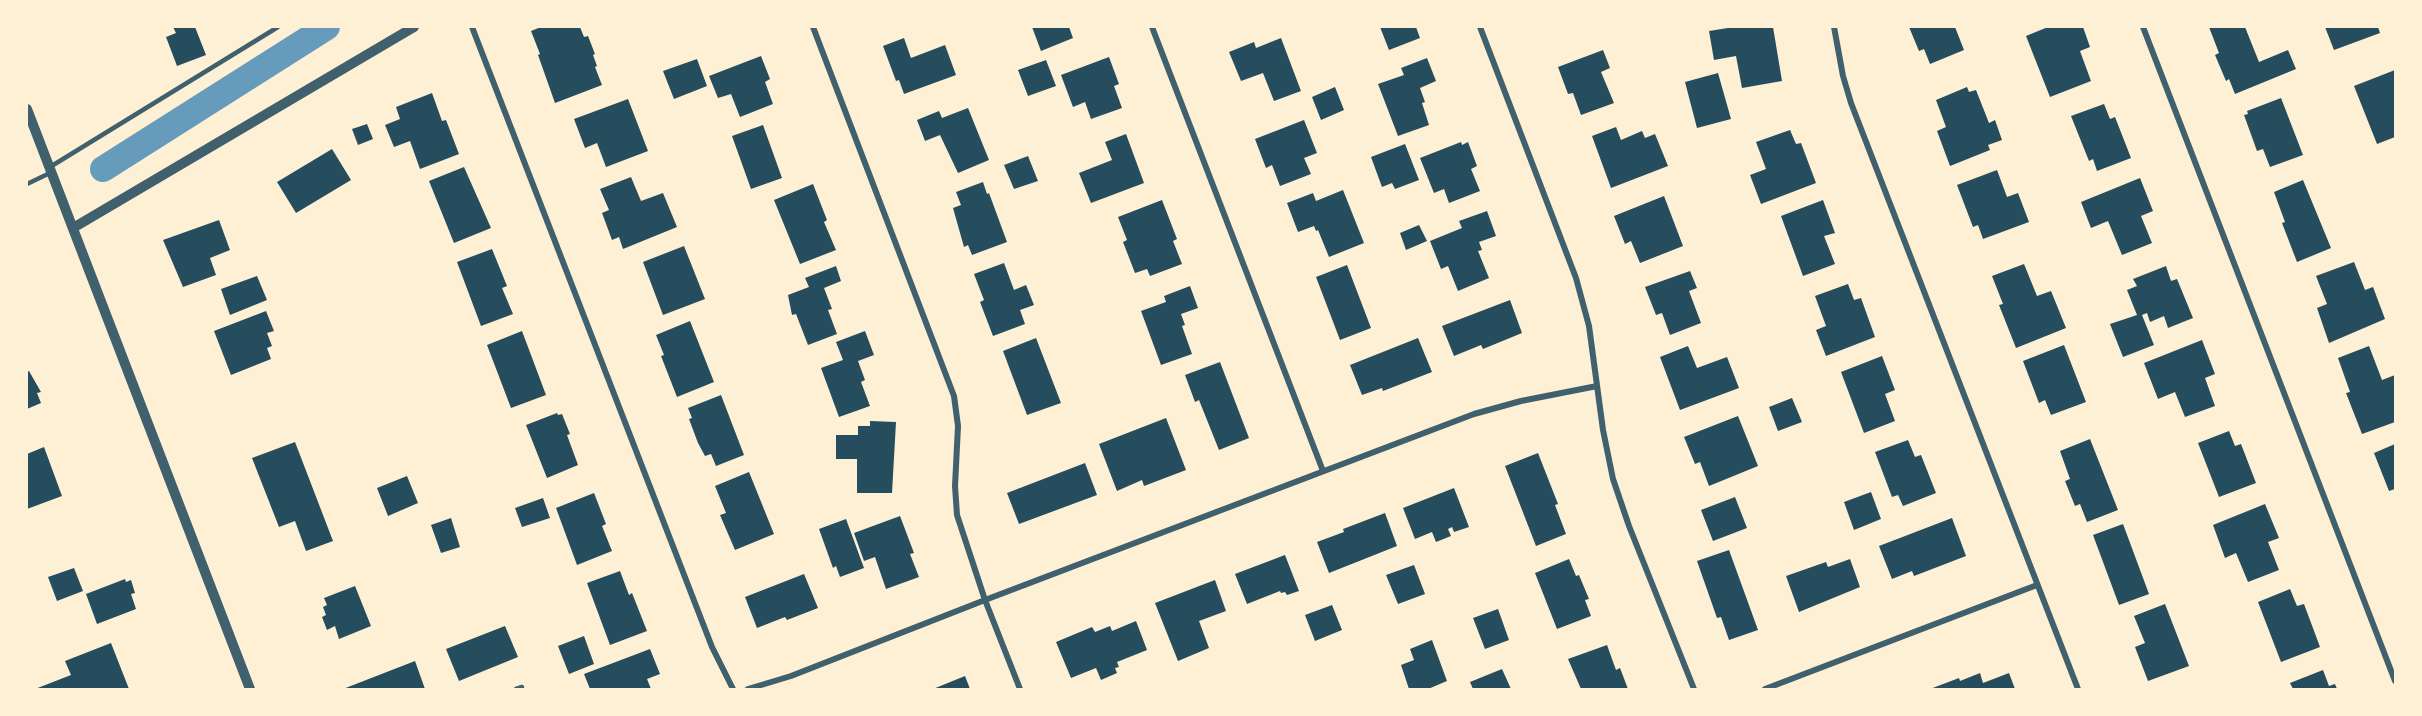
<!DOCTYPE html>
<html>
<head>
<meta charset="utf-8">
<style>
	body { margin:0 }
	#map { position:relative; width:2422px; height:716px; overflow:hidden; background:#fdf0d5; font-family:"Public Sans",sans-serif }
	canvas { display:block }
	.frame { position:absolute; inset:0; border:28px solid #fdf0d5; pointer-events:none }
</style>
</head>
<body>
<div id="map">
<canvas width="2422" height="716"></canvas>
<div class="frame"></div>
</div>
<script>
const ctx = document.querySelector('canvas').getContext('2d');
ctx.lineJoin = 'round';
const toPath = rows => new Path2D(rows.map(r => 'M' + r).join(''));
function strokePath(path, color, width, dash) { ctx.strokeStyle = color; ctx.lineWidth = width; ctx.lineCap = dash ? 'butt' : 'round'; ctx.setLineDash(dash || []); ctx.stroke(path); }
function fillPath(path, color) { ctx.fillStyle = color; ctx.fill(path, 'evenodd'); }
const canal = toPath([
	[103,169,327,27]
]);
const building = toPath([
	[173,27,195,27,206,55,177,66,166,37,176,33],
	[541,27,580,27,584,37,588,36,595,54,593,55,597,66,595,67,602,85,555,103,538,55,540,54,531,31],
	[1032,27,1069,27,1073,38,1041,51],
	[1380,27,1416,27,1420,38,1389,50],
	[1734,27,1773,27,1782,81,1742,88,1736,56,1714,60,1709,31],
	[1909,27,1955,27,1964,50,1930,64,1924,49,1919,51],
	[2048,27,2083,27,2090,47,2080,51,2091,81,2050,97,2026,36],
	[2209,27,2245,27,2259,62,2288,50,2296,69,2235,94,2229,79,2226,81,2215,55,2219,53],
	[2325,27,2378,27,2380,33,2334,50],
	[904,38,911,58,945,45,956,75,904,94,899,80,896,81,883,46],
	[1281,38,1301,91,1274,101,1263,73,1241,81,1229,52,1254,42,1256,48],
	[1603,50,1610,68,1601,72,1614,103,1581,115,1573,93,1568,94,1558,67],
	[761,56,770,79,765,82,773,104,740,117,731,94,718,98,709,76],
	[1109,57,1119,84,1114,86,1122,108,1091,119,1085,102,1073,107,1061,75],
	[1427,58,1436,81,1420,88,1425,102,1422,103,1429,125,1398,136,1378,84,1404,75,1401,68],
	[697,59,707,86,674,99,663,71],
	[1046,60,1056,86,1028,96,1018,70],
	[2395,70,2395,137,2377,144,2354,86],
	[1718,73,1731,119,1697,128,1685,82],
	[1335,87,1344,110,1321,120,1312,97],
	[1967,87,1969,92,1976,90,1989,123,1995,120,2002,140,1988,145,1990,150,1950,166,1937,131,1946,127,1936,100],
	[432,93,442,121,446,120,459,154,420,169,410,141,394,147,385,125,400,119,396,107],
	[2281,98,2303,155,2270,167,2263,149,2257,151,2244,115,2248,114,2247,111],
	[628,99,648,151,606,167,597,143,585,148,574,119],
	[2104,104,2110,119,2115,117,2131,158,2097,171,2093,159,2089,161,2071,116],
	[968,108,989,160,958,173,940,135,925,141,917,120,939,111,942,118],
	[1304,120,1317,153,1304,158,1311,174,1280,186,1272,165,1266,168,1255,139],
	[367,124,373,139,358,145,352,129],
	[763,125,782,178,751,189,732,136],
	[1616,127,1621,140,1642,131,1645,138,1655,134,1668,166,1611,188,1592,136],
	[1790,130,1796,144,1801,143,1816,183,1761,204,1750,175,1766,169,1756,142],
	[1126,134,1144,183,1091,203,1079,173,1112,160,1105,142],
	[1461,142,1462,145,1468,142,1477,166,1471,169,1480,191,1449,203,1444,189,1434,193,1420,158],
	[1405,144,1419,180,1395,189,1392,183,1382,187,1371,157],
	[332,149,351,180,296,213,277,182],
	[1028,156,1038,181,1014,189,1004,165],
	[464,167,491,228,454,243,429,181],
	[1997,170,2007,197,2018,193,2029,222,1983,239,1978,225,1973,227,1957,185],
	[631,177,641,201,663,193,677,227,623,249,619,237,612,240,602,213,609,210,600,189],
	[2140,178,2153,211,2141,216,2152,243,2122,255,2108,221,2091,228,2081,202],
	[2303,180,2331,248,2297,262,2282,223,2285,222,2274,192],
	[983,182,987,194,989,193,1007,242,972,255,968,245,964,247,953,208,961,205,956,192],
	[813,184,827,220,824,222,836,250,800,264,774,200],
	[1343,190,1364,243,1329,257,1318,230,1316,231,1314,226,1298,232,1287,203,1313,193,1316,201],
	[1664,196,1683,246,1640,263,1631,241,1625,244,1614,216],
	[1162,200,1177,239,1173,241,1182,264,1150,276,1147,269,1135,273,1123,242,1127,240,1118,217],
	[1823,200,1835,233,1824,236,1835,264,1803,276,1781,216],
	[1487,211,1496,236,1479,242,1482,250,1478,251,1489,278,1458,291,1448,266,1441,269,1430,241,1462,228,1459,221],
	[219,220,230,250,210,258,216,275,183,287,163,240],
	[1419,225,1427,241,1406,250,1400,233],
	[684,246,705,299,663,315,643,262],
	[492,249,507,286,502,288,513,314,481,326,457,262],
	[2354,262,2365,290,2373,287,2385,319,2329,343,2317,308,2327,304,2316,276],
	[1004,263,1014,290,1026,285,1034,305,1020,310,1025,324,993,336,980,302,984,300,974,274],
	[2024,264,2037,296,2051,291,2066,328,2016,348,1999,305,2003,304,1992,276],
	[1347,265,1371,328,1340,340,1316,277],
	[836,266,841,281,824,288,832,309,828,310,837,334,808,345,796,314,792,315,788,295,809,287,805,278],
	[2166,266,2171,281,2177,279,2193,318,2168,328,2164,316,2150,322,2147,313,2142,315,2154,345,2123,357,2110,324,2137,315,2127,290,2137,286,2133,279],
	[1690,271,1697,288,1689,291,1701,323,1670,335,1662,313,1656,315,1645,287],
	[257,276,267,300,230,315,221,289],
	[1848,284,1854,300,1861,298,1875,337,1826,356,1816,330,1826,326,1815,296],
	[1190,286,1198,308,1181,314,1185,325,1182,326,1192,354,1161,365,1141,311,1166,302,1164,296],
	[1510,300,1522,333,1483,349,1481,345,1454,356,1442,326],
	[266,311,274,331,267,333,272,346,267,348,271,359,231,375,214,331],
	[690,321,714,382,677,397,661,356,664,355,656,335],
	[522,331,546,395,511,408,487,345],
	[865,331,874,355,858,361,865,380,861,382,870,406,839,417,821,368,843,360,836,342],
	[1036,338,1061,403,1027,415,1003,351],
	[1418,338,1432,372,1383,391,1382,388,1362,395,1350,365],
	[2202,340,2215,374,2205,378,2215,406,2185,417,2175,392,2158,399,2144,363],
	[2064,345,2086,402,2051,415,2045,400,2039,403,2023,361],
	[1688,346,1697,368,1727,357,1739,388,1680,410,1660,357],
	[2369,346,2382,380,2395,375,2395,422,2362,434,2346,393,2350,392,2338,358],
	[1882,356,1895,390,1885,394,1895,421,1864,433,1841,372],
	[1220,362,1249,438,1219,450,1199,400,1195,402,1185,375],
	[29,371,41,392,37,393,41,403,27,409,27,372],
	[721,395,744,455,716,466,711,454,705,456,698,443,689,419,692,418,688,408],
	[1792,398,1802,422,1778,431,1769,407],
	[557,413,558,415,562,414,570,434,567,435,578,465,547,478,526,425],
	[1738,416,1758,466,1709,486,1700,462,1695,464,1684,437],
	[1166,418,1186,470,1144,486,1142,480,1117,491,1099,444],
	[870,421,896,422,892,493,857,493,857,459,836,459,836,435,858,435,858,426,870,426],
	[2229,431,2235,446,2241,444,2256,483,2219,497,2198,443],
	[2090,439,2118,510,2087,522,2080,504,2075,506,2065,481,2070,479,2060,451],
	[1908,440,1915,457,1921,455,1936,493,1903,506,1898,495,1892,497,1875,452],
	[295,442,333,541,306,551,295,521,279,527,252,458],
	[2395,444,2395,489,2389,491,2374,453],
	[44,447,62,496,27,509,27,454],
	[1538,453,1558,504,1555,505,1566,534,1536,546,1505,466],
	[1085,463,1097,495,1019,524,1007,493],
	[749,472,774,534,735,550,720,515,726,513,715,486],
	[407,476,418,503,388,516,377,488],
	[1454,488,1469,527,1454,532,1452,527,1448,529,1451,536,1436,542,1432,532,1415,539,1403,508],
	[1871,492,1881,519,1854,530,1844,502],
	[594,493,606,524,602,526,612,551,577,565,556,508],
	[1735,497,1747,528,1713,541,1701,510],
	[543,498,550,518,522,527,515,508],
	[2265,504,2279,538,2268,542,2279,570,2248,582,2236,553,2225,558,2213,525],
	[1385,513,1397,546,1329,573,1317,542,1344,532,1343,529],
	[900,516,914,553,910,554,919,577,886,589,875,557,864,561,854,533],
	[451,518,460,547,441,553,431,525],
	[1952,518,1966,556,1914,576,1912,571,1892,579,1879,546],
	[846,519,864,568,840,577,836,566,833,568,819,529],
	[2123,524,2149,594,2119,605,2093,535],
	[1729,550,1758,630,1729,640,1721,617,1717,618,1697,561],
	[1285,555,1299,591,1287,595,1285,592,1281,593,1280,591,1247,604,1235,574],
	[1569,559,1576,576,1579,575,1589,599,1585,600,1591,616,1557,629,1535,573],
	[1850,559,1860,587,1799,612,1786,576,1826,562,1828,567],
	[1414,565,1425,594,1398,604,1386,575],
	[74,568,83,591,57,601,48,577],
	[620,571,629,595,632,593,647,631,610,645,587,583],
	[804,574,818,608,787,620,785,617,757,628,745,597],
	[125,579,126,582,131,580,135,593,131,594,136,609,97,624,86,594],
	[1215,580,1226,611,1199,621,1209,648,1178,661,1155,603],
	[355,586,371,626,339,639,335,626,327,630,322,617,326,615,323,607,327,605,324,598],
	[2290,589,2297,606,2304,604,2320,647,2281,662,2258,602],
	[2165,604,2189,666,2148,681,2135,647,2145,643,2134,616],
	[1332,605,1342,630,1315,641,1305,615],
	[1498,609,1509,640,1485,649,1473,618],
	[1136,621,1147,650,1117,662,1119,667,1115,668,1117,673,1101,680,1096,668,1071,678,1056,642,1092,627,1095,632,1110,626,1112,631],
	[505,626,518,657,459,681,446,649],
	[584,636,594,664,569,674,558,646],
	[1432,640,1447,681,1428,689,1409,689,1401,665,1414,660,1410,649],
	[111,643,129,689,35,689,71,675,65,661],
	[1607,645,1616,670,1620,668,1628,689,1581,689,1568,659],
	[650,649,660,674,647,679,651,689,590,689,584,674],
	[415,661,425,689,343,689],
	[1502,669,1511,689,1473,689,1470,682],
	[2323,670,2329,686,2335,684,2337,689,2293,689,2290,683],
	[1980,673,1983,683,2009,673,2015,689,1930,689,1959,678,1960,681],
	[965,676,970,689,933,689]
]);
const service = toPath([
	[50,167,278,27],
	[27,184,52,172],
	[516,689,522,687]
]);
const minor = toPath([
	[472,27,712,647,733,689],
	[813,27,954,396,958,426,955,486,957,515,985,600,1020,689],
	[1152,27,1323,471],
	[1480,27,1576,278,1589,326,1603,430,1613,479,1629,526,1694,689],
	[1834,27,1843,76,1851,103,2078,689],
	[2143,27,2395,681],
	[748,689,791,676,985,600,1474,414,1521,401,1597,386],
	[1765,689,2037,585]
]);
const tertiary = toPath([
	[27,109,250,689],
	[73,228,414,27]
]);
strokePath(canal, '#669bbc', 26);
fillPath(building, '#264d5e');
strokePath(service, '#3f606c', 4.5);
strokePath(minor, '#3f606c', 6);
strokePath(tertiary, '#3f606c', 10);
</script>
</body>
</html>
